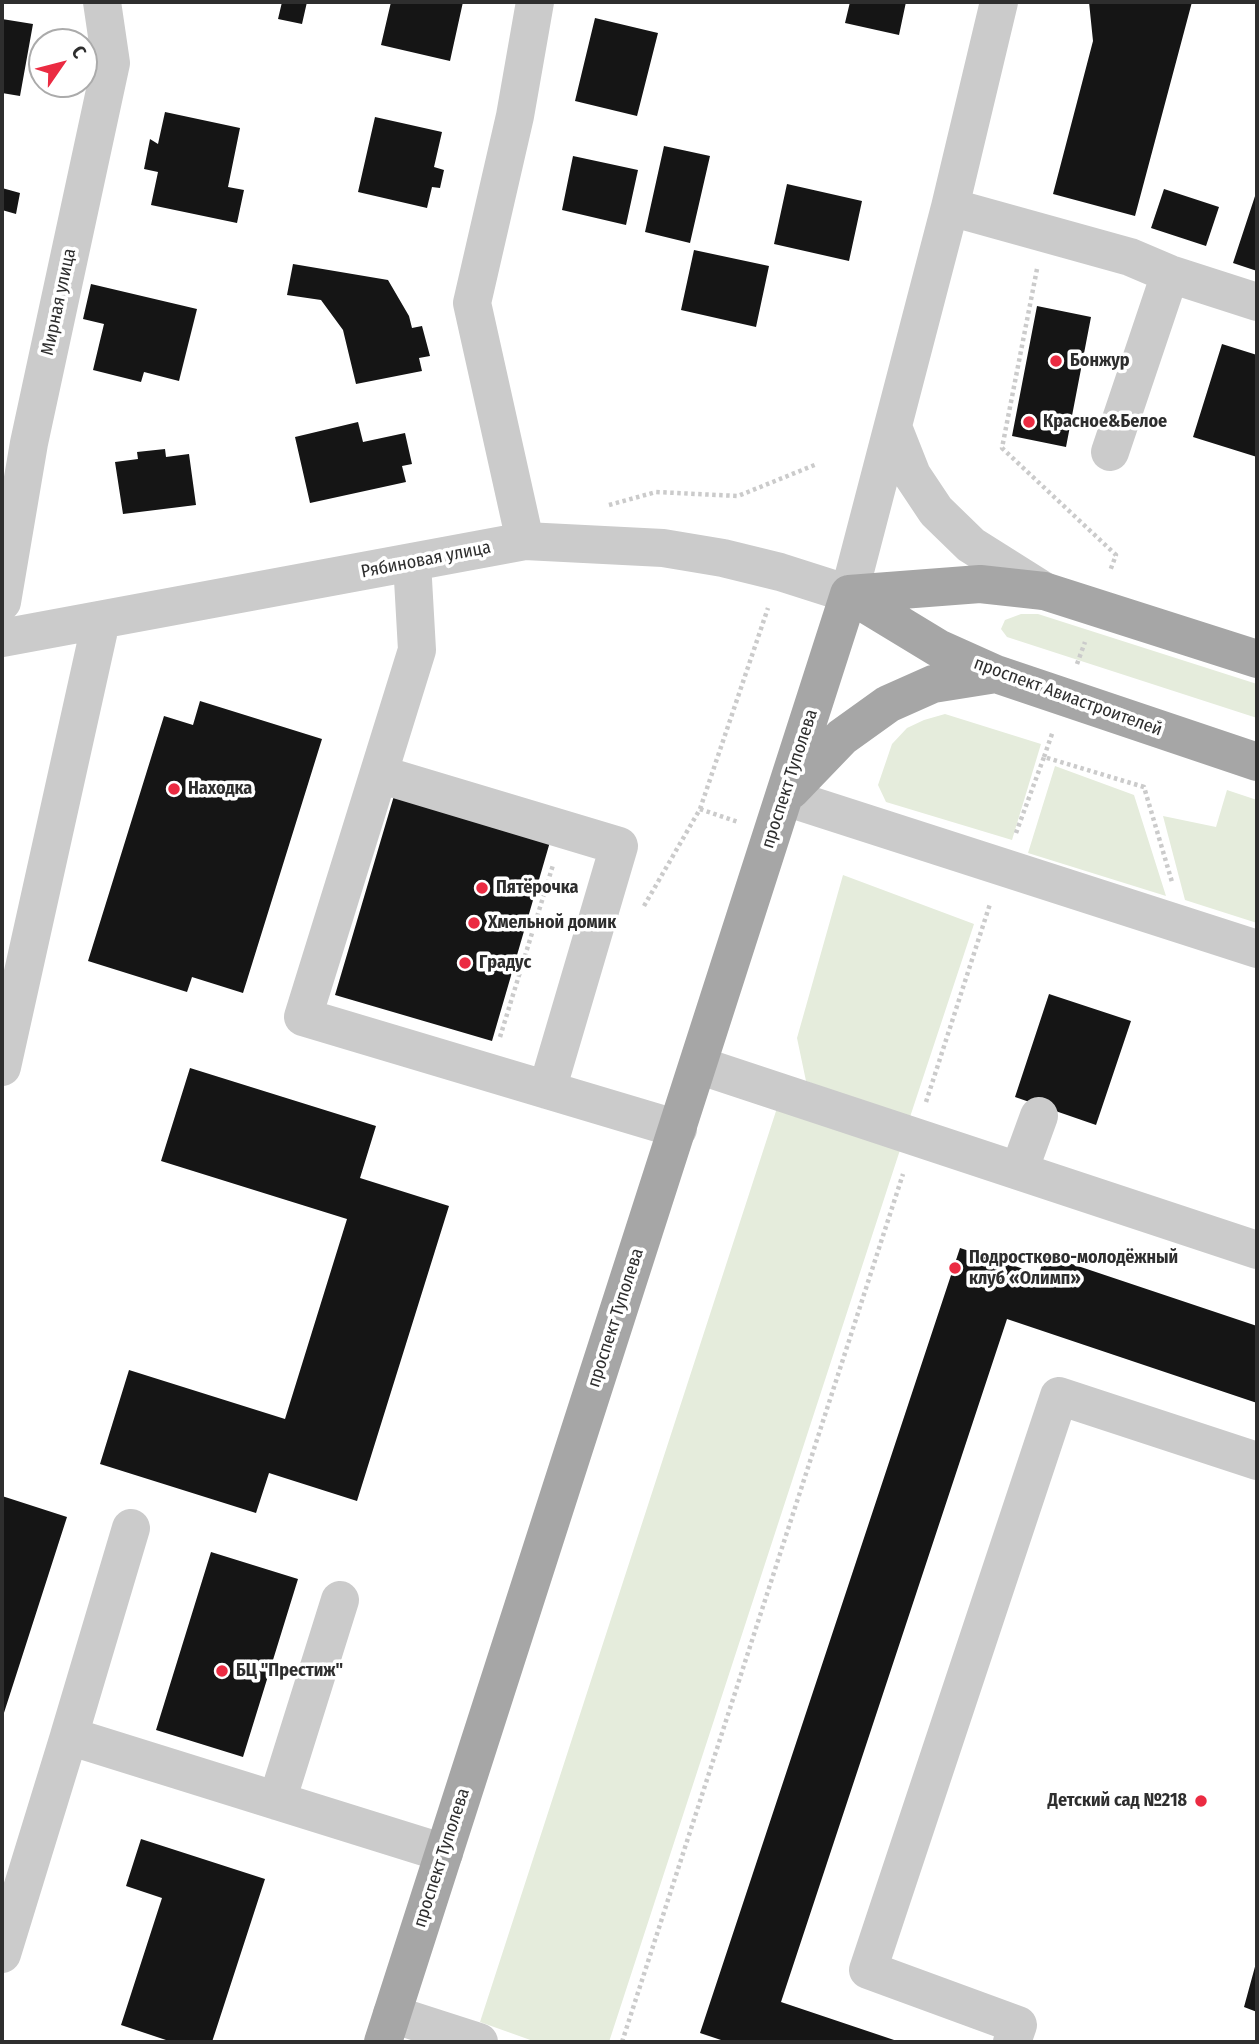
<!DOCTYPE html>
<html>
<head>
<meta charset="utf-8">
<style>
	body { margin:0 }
	#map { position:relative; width:1259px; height:2044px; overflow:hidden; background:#fff; font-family:"Fira Sans Condensed",sans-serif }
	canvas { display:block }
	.frame { position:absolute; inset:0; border:4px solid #2e2e2e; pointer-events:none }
	.north { position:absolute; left:28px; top:28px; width:70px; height:70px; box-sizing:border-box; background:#fff; border:2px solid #ababab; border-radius:50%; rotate:55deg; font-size:19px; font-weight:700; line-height:28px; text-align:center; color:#2e2e2e }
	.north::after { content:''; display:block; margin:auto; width:24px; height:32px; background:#eb2b42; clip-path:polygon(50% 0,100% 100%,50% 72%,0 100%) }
</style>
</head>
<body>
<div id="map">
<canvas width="1259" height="2044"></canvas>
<div class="frame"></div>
<div class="north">С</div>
</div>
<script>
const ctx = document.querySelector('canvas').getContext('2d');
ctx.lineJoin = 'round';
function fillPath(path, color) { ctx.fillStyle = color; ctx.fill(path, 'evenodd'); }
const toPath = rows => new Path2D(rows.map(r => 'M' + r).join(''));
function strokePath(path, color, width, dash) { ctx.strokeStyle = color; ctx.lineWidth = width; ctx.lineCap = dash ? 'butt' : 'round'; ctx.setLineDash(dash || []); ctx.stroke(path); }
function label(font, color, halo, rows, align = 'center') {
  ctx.font = font + ' "Fira Sans Condensed",sans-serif'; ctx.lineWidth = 7; ctx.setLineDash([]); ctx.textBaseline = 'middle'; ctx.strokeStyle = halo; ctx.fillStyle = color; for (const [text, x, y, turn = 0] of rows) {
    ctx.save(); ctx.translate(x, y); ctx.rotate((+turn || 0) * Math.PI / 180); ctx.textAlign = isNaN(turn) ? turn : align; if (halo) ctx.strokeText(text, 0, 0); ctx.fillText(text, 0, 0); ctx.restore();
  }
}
const green = toPath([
	[1021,614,1038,614,1257,684,1257,718,1007,637,1001,629,1005,620],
	[945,714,1041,744,1012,840,886,802,878,785,892,744,907,728,924,720],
	[1055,766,1134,795,1166,896,1028,853],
	[1227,790,1257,800,1257,923,1185,900,1163,816,1216,827],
	[843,875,974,924,909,1120,806,1081,797,1038],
	[777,1108,900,1150,609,2042,536,2042,480,2022]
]);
const building = toPath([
	[282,2,307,2,302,24,278,19],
	[391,2,463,2,450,61,381,45],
	[850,2,906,2,899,35,845,23],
	[1089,2,1192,2,1135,216,1053,194,1093,41],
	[595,18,658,33,637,116,575,101],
	[2,19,33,24,20,96,2,93],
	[165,112,240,128,228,187,244,190,237,223,151,205,158,172,144,169,150,139,158,144],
	[375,117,442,132,434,167,444,170,440,188,432,187,427,208,358,192],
	[664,146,710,156,690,243,645,232],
	[573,156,638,170,626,225,562,210],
	[787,184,862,201,849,261,774,244],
	[2,188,20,193,16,214,2,210],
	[1164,189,1219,207,1206,246,1151,228],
	[1257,190,1257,271,1233,263],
	[694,250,769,266,756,327,681,310],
	[293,264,388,280,409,316,412,328,422,326,430,356,419,358,422,371,356,384,343,330,321,300,287,295],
	[91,284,197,309,179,381,144,372,141,382,93,370,104,324,83,319],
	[1037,306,1091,317,1066,447,1012,436],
	[1222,344,1257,355,1257,457,1193,437],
	[358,422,363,442,405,433,412,464,402,466,406,482,310,503,295,437],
	[165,449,166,457,189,454,196,505,123,514,115,462,138,459,137,452],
	[200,701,322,739,243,993,192,977,187,992,88,961,164,716,193,725],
	[396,789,552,835,492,1041,335,995],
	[1049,994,1131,1021,1096,1125,1015,1097],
	[190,1068,376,1126,360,1178,449,1206,357,1501,269,1473,256,1513,100,1464,129,1370,285,1419,347,1219,161,1161],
	[960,1248,1039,1274,1045,1255,1257,1326,1257,1403,1007,1319,781,2002,900,2042,727,2042,700,2033],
	[2,1496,67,1517,2,1719],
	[211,1552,298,1579,243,1757,156,1730],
	[141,1839,265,1879,212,2042,172,2042,121,2025,162,1898,126,1886],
	[1256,1963,1257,1963,1257,2012,1244,2007]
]);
const path = toPath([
	[1037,269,1002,448,1116,555,1110,571],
	[609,505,656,492,738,496,817,464],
	[1077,664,1085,642],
	[1044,757,1053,731],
	[700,809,768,608],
	[1016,833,1044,757,1144,787,1172,882],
	[644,906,700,809,738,822],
	[500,1037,553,865],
	[926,1102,990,904],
	[622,2042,903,1174]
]);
const minor = toPath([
	[950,207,1130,257,1170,274,1257,302],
	[893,427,912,475,936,511,971,545,1044,591],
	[1110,452,1170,274],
	[525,541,472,303,515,116,535,2],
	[412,562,417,650,303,1017,678,1129],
	[2,602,29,443,111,63,102,2],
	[2,638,525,541,663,548,723,558,780,572,849,594,950,207,999,2],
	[379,774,619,846,547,1090],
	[785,797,1257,949],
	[698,1065,1257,1250],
	[2,1067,101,621],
	[1019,1171,1039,1116],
	[131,1528,69,1736,444,1853],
	[277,1801,340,1600],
	[2,1954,69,1736],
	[392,2014,479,2042],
	[1012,2042,1018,2025,868,1970,1059,1396,1257,1461]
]);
const major = toPath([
	[849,594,938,648,996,674,1257,762],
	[849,594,980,584,1044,591,1257,659],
	[791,790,842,737,888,704,933,684,996,674],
	[383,2042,849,594]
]);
const markers = [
	[1056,361,7,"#eb2b42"],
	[1029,422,7,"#eb2b42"],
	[174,789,7,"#eb2b42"],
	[482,888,7,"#eb2b42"],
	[474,923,7,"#eb2b42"],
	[465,963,7,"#eb2b42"],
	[955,1268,7,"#eb2b42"],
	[222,1671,7,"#eb2b42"],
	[1201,1801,7,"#eb2b42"]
];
const streetNames = [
	["Мирная улица",59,302,-78],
	["Рябиновая улица",426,560,-11],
	["проспект Авиастроителей",1068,697,20],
	["проспект Туполева",790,779,-72],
	["проспект Туполева",616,1318,-72],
	["проспект Туполева",442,1858,-72]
];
const poiNames = [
	["Бонжур",1070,361],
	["Красное&Белое",1043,422],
	["Находка",188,789],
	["Пятёрочка",496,888],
	["Хмельной домик",488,923],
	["Градус",479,963],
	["Подростково-молодёжный",969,1258],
	["клуб «Олимп»",969,1279],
	["БЦ \"Престиж\"",236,1671],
	["Детский сад №218",1187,1801,"right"]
];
fillPath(green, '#e5ecdc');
fillPath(building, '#151515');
strokePath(path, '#cbcbcb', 4.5, [3.5, 3.5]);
strokePath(minor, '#cbcbcb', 38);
strokePath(major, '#a6a6a6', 38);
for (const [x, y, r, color] of markers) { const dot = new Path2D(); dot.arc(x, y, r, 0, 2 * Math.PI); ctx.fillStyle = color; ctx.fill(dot); strokePath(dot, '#fff', 2.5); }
label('18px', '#2e2e2e', '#fff', streetNames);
label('bold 18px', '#2e2e2e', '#fff', poiNames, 'left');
</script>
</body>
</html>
